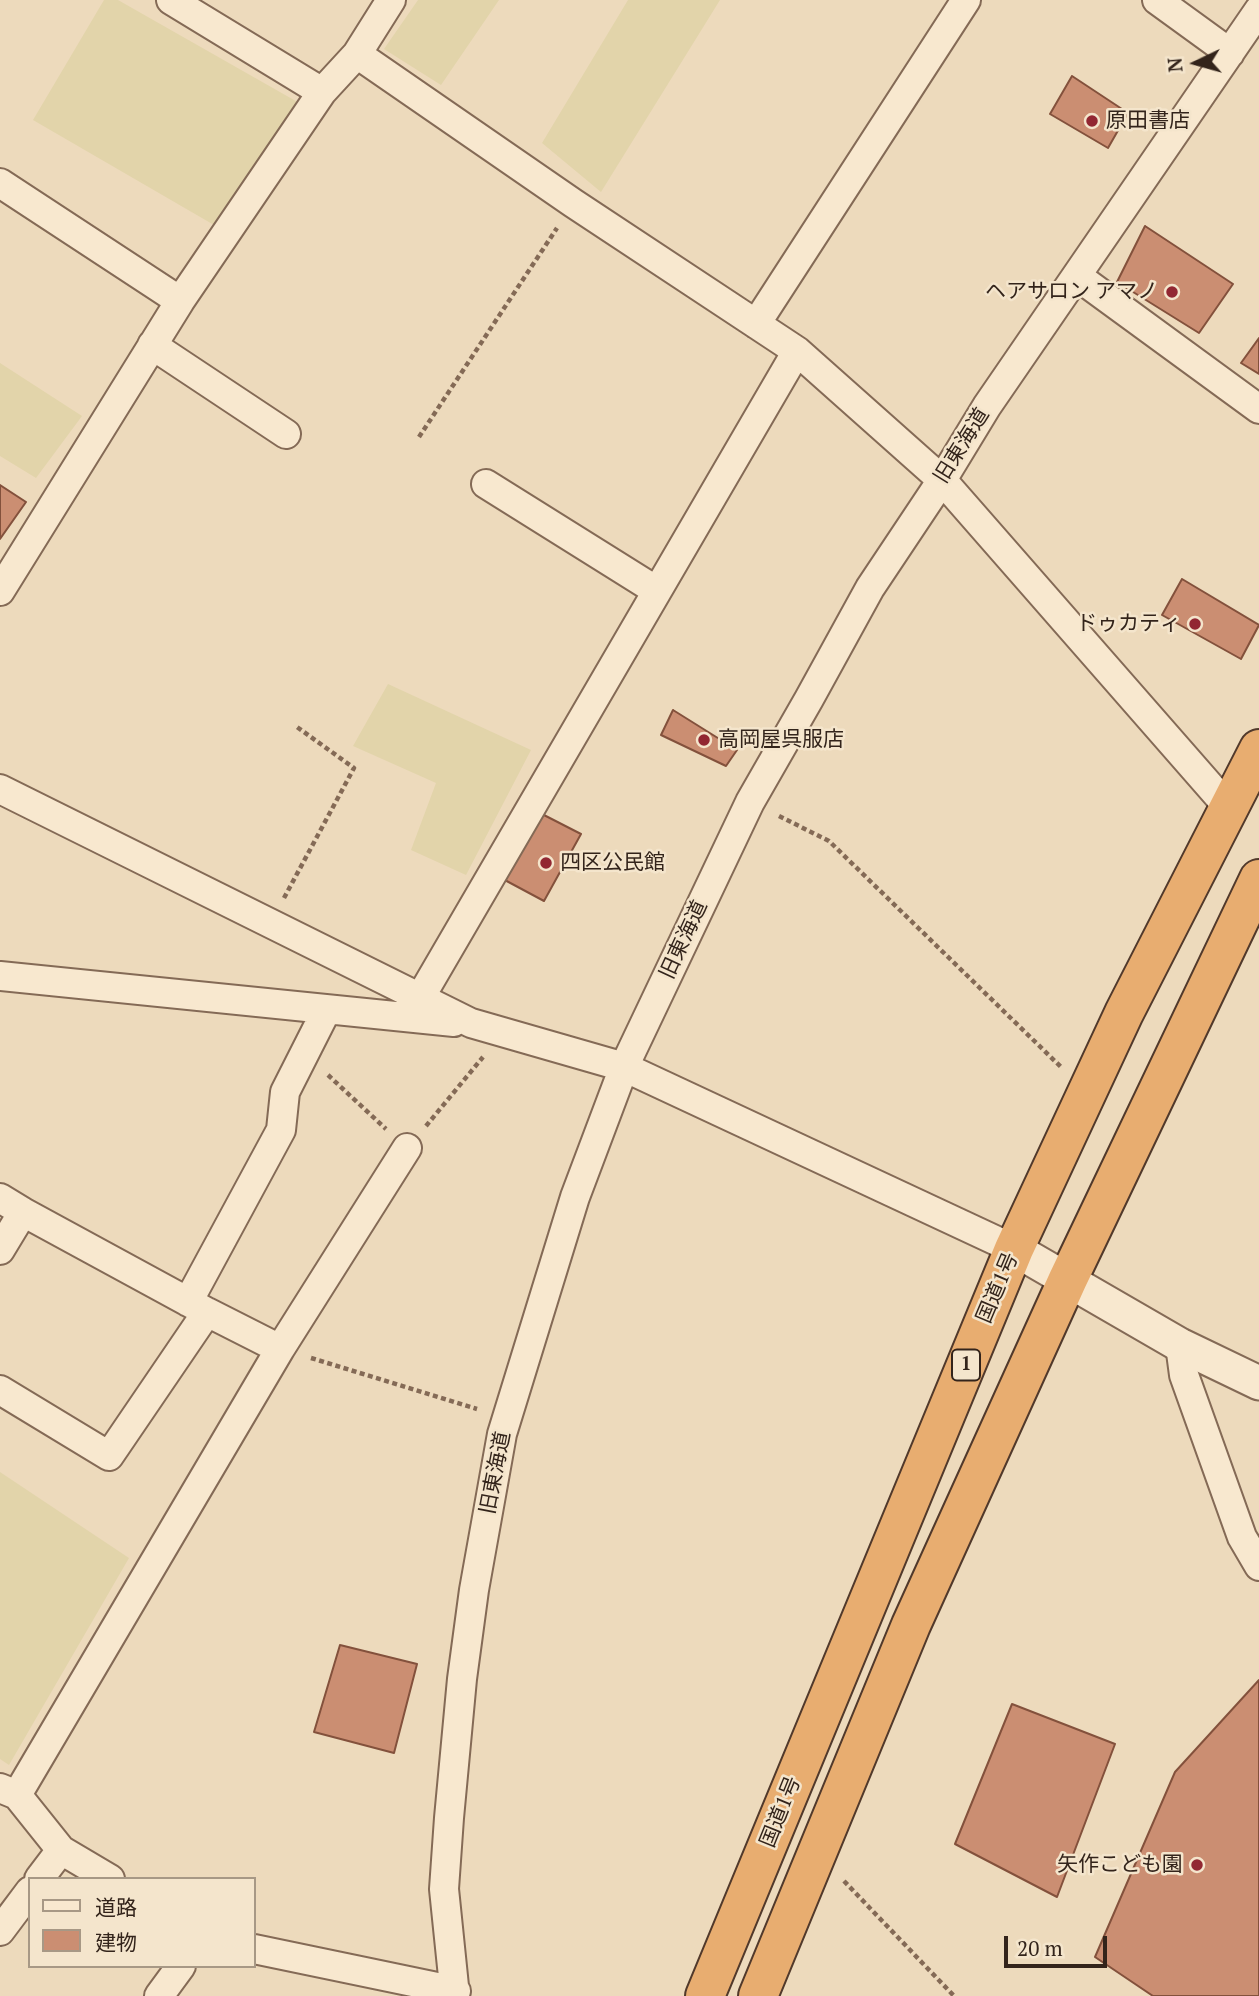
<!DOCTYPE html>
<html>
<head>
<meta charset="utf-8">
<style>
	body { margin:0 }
	#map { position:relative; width:1259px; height:1996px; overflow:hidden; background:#eddabc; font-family:"PT Serif","Noto Sans JP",serif }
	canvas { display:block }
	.legend { position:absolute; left:28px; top:1877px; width:228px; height:91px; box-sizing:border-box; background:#f4e5cc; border:2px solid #a79885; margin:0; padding:9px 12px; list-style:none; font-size:21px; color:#33241b }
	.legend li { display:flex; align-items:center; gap:14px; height:35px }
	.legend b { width:35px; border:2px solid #a79885 }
	.north { position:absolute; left:1161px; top:28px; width:70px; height:70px; -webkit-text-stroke:5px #f4e5cc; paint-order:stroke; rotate:265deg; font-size:19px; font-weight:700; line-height:28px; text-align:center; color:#33241b }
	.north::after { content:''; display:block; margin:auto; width:24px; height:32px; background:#33241b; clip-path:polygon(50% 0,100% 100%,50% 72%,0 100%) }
	.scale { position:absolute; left:1004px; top:1936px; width:103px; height:32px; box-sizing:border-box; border:4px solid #33241b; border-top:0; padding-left:9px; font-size:21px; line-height:24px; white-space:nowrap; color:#33241b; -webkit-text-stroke:5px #f4e5cc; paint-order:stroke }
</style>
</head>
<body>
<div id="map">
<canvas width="1259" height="1996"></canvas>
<ul class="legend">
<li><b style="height:9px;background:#f8e8cf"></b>道路</li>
<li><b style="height:19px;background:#cb8e72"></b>建物</li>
</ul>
<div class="north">N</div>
<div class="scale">20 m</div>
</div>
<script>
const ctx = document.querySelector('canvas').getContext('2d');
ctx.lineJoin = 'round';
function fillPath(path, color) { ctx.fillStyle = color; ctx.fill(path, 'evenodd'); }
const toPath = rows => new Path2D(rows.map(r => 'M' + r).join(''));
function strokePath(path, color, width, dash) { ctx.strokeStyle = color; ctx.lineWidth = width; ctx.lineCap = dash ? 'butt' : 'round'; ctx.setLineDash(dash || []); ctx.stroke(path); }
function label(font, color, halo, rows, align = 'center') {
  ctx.font = font + ' "PT Serif","Noto Sans JP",serif'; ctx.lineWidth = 5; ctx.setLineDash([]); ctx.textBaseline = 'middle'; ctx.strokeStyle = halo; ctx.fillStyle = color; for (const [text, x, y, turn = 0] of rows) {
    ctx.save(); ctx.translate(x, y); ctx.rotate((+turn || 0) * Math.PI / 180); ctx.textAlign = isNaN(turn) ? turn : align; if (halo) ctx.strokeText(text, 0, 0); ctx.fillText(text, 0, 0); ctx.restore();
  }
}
const farmland = toPath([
	[104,0,118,0,301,104,214,225,33,120],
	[418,0,499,0,441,85,384,49],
	[628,0,720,0,601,192,542,143],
	[0,363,82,416,36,478,0,456],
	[388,684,531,750,466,875,411,850,436,783,353,746],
	[0,1472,129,1558,9,1765,0,1759]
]);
const building = toPath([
	[1072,76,1128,113,1108,148,1050,114,1072,76],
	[1145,226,1233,284,1199,333,1117,282,1145,226],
	[1259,338,1259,374,1241,363,1259,338],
	[0,485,26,502,0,539,0,485],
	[1182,579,1259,625,1241,659,1162,615,1182,579],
	[673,710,737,750,726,766,661,735,673,710],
	[540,813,581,834,544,901,501,878,540,813],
	[340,1645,417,1664,394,1753,314,1732,340,1645],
	[1259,1680,1259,1996,1153,1996,1095,1957,1175,1772,1259,1680],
	[1012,1704,1115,1744,1057,1897,955,1844,1012,1704]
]);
const path = toPath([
	[419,437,557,228],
	[779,816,829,841,1061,1067],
	[284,898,354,768,297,727],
	[328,1075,386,1129],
	[426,1126,483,1057],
	[311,1358,477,1409],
	[844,1881,954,1996]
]);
const minor = toPath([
	[171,0,322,92],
	[1157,0,1230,53],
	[357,54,573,203,797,351,942,480,1229,808],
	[0,183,180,301],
	[1077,276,1259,409],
	[756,324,966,0],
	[152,345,286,434],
	[486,484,657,591],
	[0,591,180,301,322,92,357,54,391,0],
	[0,789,471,1023,624,1067,1014,1249],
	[0,976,454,1022],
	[420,998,797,351],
	[0,1198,23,1212,0,1250],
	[23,1212,205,1311],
	[188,1302,281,1130,285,1092,327,1009],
	[1180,1345,1184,1375,1242,1537,1259,1566],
	[0,1390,109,1456,207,1312,280,1349],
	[0,1788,17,1795,61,1850,39,1879],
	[17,1795,280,1349,407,1148],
	[61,1850,110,1879],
	[0,1931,30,1891],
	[254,1949,456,1991],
	[159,1996,181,1966],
	[455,1996,444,1889,449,1818,462,1679,474,1590,502,1434,575,1197,624,1067,750,802,809,699,870,588,942,480,987,406,1259,10]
]);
const tertiary = toPath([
	[1014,1249,1180,1345,1259,1383]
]);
const trunk = toPath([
	[705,1996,1014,1249,1124,1013,1259,749],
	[758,1996,911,1625,1068,1279,1259,879]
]);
const markers = [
	[1092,121,7,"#922732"],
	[1172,292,7,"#922732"],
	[1195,624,7,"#922732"],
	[704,740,7,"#922732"],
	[546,863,7,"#922732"],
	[1197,1865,7,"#922732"]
];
const shields = [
	[966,1365,28]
];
const shieldNames = [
	["1",966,1365]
];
const poiNames = [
	["原田書店",1106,121],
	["ヘアサロン アマノ",1158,292,"right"],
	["ドゥカティ",1181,624,"right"],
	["高岡屋呉服店",718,740],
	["四区公民館",560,863],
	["矢作こども園",1183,1865,"right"]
];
const streetNames = [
	["旧東海道",962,446,-58],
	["旧東海道",684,940,-65],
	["国道1号",998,1288,-67],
	["旧東海道",496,1473,-79],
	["国道1号",781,1812,-68]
];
fillPath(farmland, '#e2d4aa');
fillPath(building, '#cb8e72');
strokePath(building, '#83513c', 2);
strokePath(minor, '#846a56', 32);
strokePath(tertiary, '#846a56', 37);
strokePath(trunk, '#51392b', 42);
strokePath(path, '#846a56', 4.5, [5, 3.5]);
strokePath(minor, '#f8e8cf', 28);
strokePath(tertiary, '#f8e8cf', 33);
strokePath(trunk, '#e8ad70', 38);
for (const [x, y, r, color] of markers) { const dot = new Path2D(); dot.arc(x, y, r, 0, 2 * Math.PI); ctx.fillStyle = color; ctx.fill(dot); strokePath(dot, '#f4e5cc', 2.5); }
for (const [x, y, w] of shields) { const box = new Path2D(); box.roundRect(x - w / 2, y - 15.5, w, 31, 5); ctx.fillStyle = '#f4e5cc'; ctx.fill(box); strokePath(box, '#33241b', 2); }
label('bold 19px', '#33241b', null, shieldNames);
label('21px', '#33241b', '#f4e5cc', poiNames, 'left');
label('21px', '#33241b', '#f4e5cc', streetNames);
</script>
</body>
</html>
